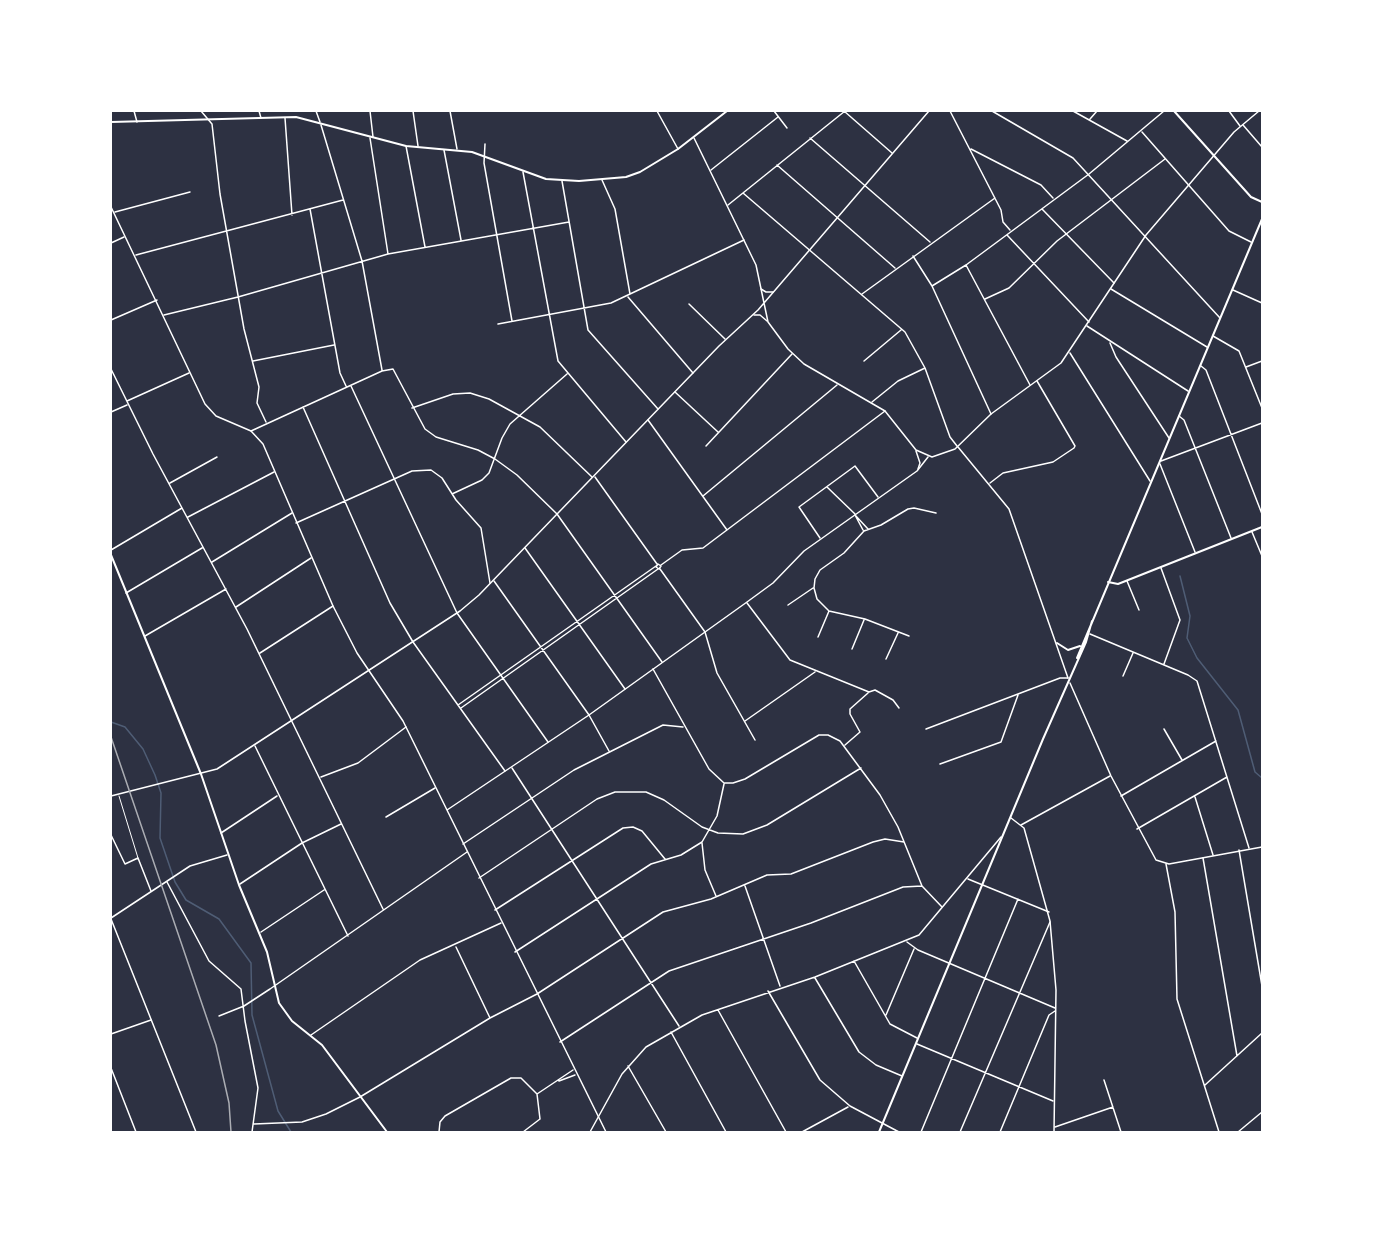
<!DOCTYPE html>
<html>
<head>
<meta charset="utf-8">
<style>
	body { margin:0 }
	#map { position:relative; width:1373px; height:1243px; overflow:hidden; background:#2d3142; font-family:Figtree,sans-serif }
	canvas { display:block }
	.frame { position:absolute; inset:0; border:112px solid #fff; pointer-events:none }
</style>
</head>
<body>
<div id="map">
<canvas width="1373" height="1243"></canvas>
<div class="frame"></div>
</div>
<script>
const ctx = document.querySelector('canvas').getContext('2d');
ctx.lineJoin = 'round';
const toPath = rows => new Path2D(rows.map(r => 'M' + r).join(''));
function strokePath(path, color, width, dash) { ctx.strokeStyle = color; ctx.lineWidth = width; ctx.lineCap = dash ? 'butt' : 'round'; ctx.setLineDash(dash || []); ctx.stroke(path); }
const stream = toPath([
	[1180,576,1190,616,1187,638,1197,658,1238,710,1255,772,1262,778],
	[111,722,125,727,143,749,155,775,161,793,160,838,175,882,186,900,219,919,251,963,252,1015,278,1111,291,1132]
]);
const service = toPath([
	[119,796,138,858]
]);
const minor = toPath([
	[134,111,137,122],
	[201,111,212,124,220,194,244,329,259,387,257,403,266,422],
	[259,111,261,118],
	[370,111,373,137],
	[413,111,418,146],
	[450,111,457,149],
	[774,111,787,128],
	[844,111,892,153],
	[950,111,1001,210,1003,222,1010,230],
	[1073,111,1127,141],
	[1229,111,1240,126],
	[285,118,292,215],
	[1090,119,1097,111],
	[321,125,362,261,382,370],
	[1243,125,1262,147],
	[1142,132,1229,231,1251,242],
	[370,138,388,254],
	[810,138,930,242],
	[485,144,484,163,512,321],
	[406,146,425,247],
	[971,149,1041,185,1053,198],
	[444,150,461,240],
	[777,165,895,268],
	[711,170,778,117],
	[523,172,558,361,626,442],
	[602,180,615,209,630,294],
	[562,181,588,330,658,409],
	[743,193,905,332,925,368,950,437,957,446],
	[728,205,845,111],
	[310,209,340,373,346,386],
	[1042,209,1114,283],
	[115,212,190,192],
	[1007,235,1089,322],
	[111,243,124,237],
	[136,255,343,200],
	[913,256,932,286,991,414],
	[966,265,1030,385],
	[932,286,966,265,1089,174,1164,111],
	[761,289,766,292,773,292],
	[1111,289,1207,347],
	[1233,290,1262,303],
	[862,294,995,198],
	[628,297,693,373],
	[985,299,1009,288,1057,241,1165,159],
	[689,304,725,339],
	[164,315,238,297,388,254,569,222],
	[754,315,760,315,767,321],
	[111,320,157,300],
	[498,324,611,303,744,240],
	[1087,326,1188,391],
	[1110,343,1116,357,1169,438],
	[1070,353,1150,481],
	[253,361,334,345],
	[864,361,901,330],
	[1201,366,1206,370,1262,514],
	[1246,367,1262,361],
	[111,369,153,454,247,629,383,909],
	[351,386,457,613,548,742],
	[675,392,718,432],
	[127,401,189,373],
	[872,402,898,381,925,368],
	[303,407,390,603,413,642,505,771],
	[412,408,453,394,470,393,489,399,540,427,592,477],
	[111,412,127,405],
	[1179,416,1184,420,1231,538],
	[648,420,727,530],
	[251,431,382,371,393,369,425,429,436,437,478,450,495,459,517,475,557,514,662,662],
	[706,446,792,354],
	[916,451,920,463,918,469],
	[1161,461,1262,423],
	[1160,464,1195,552],
	[595,477,657,564],
	[170,483,217,457],
	[990,483,1003,473,1053,462,1074,448,1075,446,1037,381],
	[827,487,855,514],
	[452,494,482,480,489,473,502,438,510,424,567,374],
	[703,496,837,385],
	[188,517,274,472],
	[296,523,412,471,431,470,442,478,456,500,481,528,490,583],
	[863,530,855,515,868,529],
	[1252,532,1262,556],
	[820,538,799,507,855,466,878,497],
	[525,548,625,689],
	[111,550,182,508],
	[212,562,292,513],
	[658,564,661,566,659,569,656,567,658,564],
	[661,565,682,550,703,548,885,411],
	[1161,568,1180,620,1164,664],
	[660,569,705,632,717,673,755,740],
	[494,581,589,715,609,751],
	[1127,581,1139,610],
	[126,593,202,548],
	[747,603,790,660,869,692,875,690,893,700,899,708],
	[788,605,813,588],
	[236,607,311,558],
	[1090,634,1188,675,1197,681,1249,848],
	[145,636,226,589],
	[909,636,865,619,829,611,817,599,814,588,815,579,820,570,844,553,864,531,881,525,908,509,914,508,936,513],
	[818,637,829,611],
	[852,649,864,620],
	[260,653,333,606],
	[886,659,898,633],
	[653,669,709,769,724,783,733,783,745,779,819,735,828,735,840,741,880,795,898,827,922,886,942,907],
	[1123,676,1133,653],
	[458,705,656,566],
	[461,708,658,569],
	[745,721,815,672],
	[926,729,1060,678,1068,678],
	[1164,729,1182,760],
	[845,745,860,732,850,714,850,709,868,693],
	[255,746,348,936],
	[940,764,1001,742,1018,695],
	[512,768,679,1026],
	[321,777,358,763,406,727],
	[1121,796,1216,741],
	[1195,797,1213,855],
	[386,817,435,788],
	[1021,825,1110,776],
	[1137,829,1227,777],
	[221,833,277,796],
	[111,835,125,864,138,858,151,891],
	[702,843,705,870,716,896],
	[463,844,574,770,663,725,683,727],
	[1239,850,1262,986],
	[1203,858,1237,1056],
	[1166,864,1175,912,1177,999,1219,1132],
	[479,878,597,799,615,792,646,792,664,800,702,827,718,833,743,834,767,825,861,768],
	[968,879,1049,912],
	[167,882,209,961,241,989,245,1021,258,1088,252,1132],
	[240,884,302,843,341,824],
	[745,886,780,986],
	[495,910,623,828,633,827,642,831,665,859],
	[261,932,324,890],
	[907,942,918,950,1055,1008],
	[456,947,490,1018],
	[515,952,651,864,681,855,702,842,717,816,724,784],
	[854,961,890,1024,917,1038],
	[815,978,859,1052,876,1065,902,1076],
	[768,991,820,1080,850,1106,899,1132],
	[718,1010,786,1132],
	[886,1015,914,949],
	[219,1016,244,1006,270,989,467,852],
	[671,1032,726,1132],
	[111,1034,151,1020],
	[311,1035,420,960,501,923],
	[560,1042,669,971,811,923,903,887,922,886],
	[917,1044,1053,1101],
	[628,1066,666,1132],
	[111,1068,136,1132],
	[1104,1080,1121,1132],
	[559,1081,575,1075],
	[1205,1085,1262,1033],
	[254,1124,302,1122,326,1114,360,1097,490,1018,537,994,663,912,711,899,767,875,791,874,873,842,885,839,904,842],
	[1055,1127,1113,1107],
	[439,1132,440,1122,445,1116,511,1078,521,1078,537,1094],
	[523,1132,540,1119,537,1094,573,1070],
	[590,1132,622,1074,646,1047,702,1015,815,977,919,935,1001,837],
	[802,1132,848,1107],
	[921,1132,1018,899],
	[960,1132,1050,922],
	[1000,1132,1049,1015,1055,1011],
	[1238,1132,1262,1112]
]);
const tertiary = toPath([
	[316,111,320,122],
	[657,111,678,149],
	[992,111,1073,158,1220,318],
	[694,138,756,265,768,322,788,349,804,364,885,411,916,450,932,457,955,449,991,414,1061,363,1146,235,1234,132,1259,111],
	[111,207,205,404,216,416,251,431,263,444,333,606,357,653,403,721,606,1132],
	[1213,336,1239,351,1262,408],
	[958,447,1009,509,1068,678],
	[1070,683,1111,776,1156,860,1169,864,1262,847],
	[111,796,217,769,460,611,479,595,719,346,758,310,929,111],
	[447,810,589,715,747,602,773,583,804,551,917,471,928,457],
	[1011,818,1024,828,1050,921,1056,990,1054,1132],
	[111,918,190,866,227,855],
	[111,919,196,1132],
	[592,1132,601,1132]
]);
const secondary = toPath([
	[1174,111,1251,197,1262,202],
	[111,122,296,117,406,146,472,152,546,179,579,181,626,177,640,172,678,149,727,111],
	[111,555,201,774,239,885,267,952,279,1003,292,1021,322,1045,387,1132],
	[1108,582,1118,584,1262,527]
]);
const primary = toPath([
	[1057,643,1068,650,1080,646],
	[1077,658,1262,219],
	[879,1132,1043,739,1086,642,1092,621]
]);
const rail = toPath([
	[111,737,216,1045,229,1103,231,1132]
]);
strokePath(stream, '#4f5d75', 1.5);
strokePath(service, '#fff', 1);
strokePath(minor, '#fff', 1.5);
strokePath(tertiary, '#fff', 1.5);
strokePath(secondary, '#fff', 2);
strokePath(primary, '#fff', 2);
strokePath(rail, '#abadb3', 1.5);
</script>
</body>
</html>
